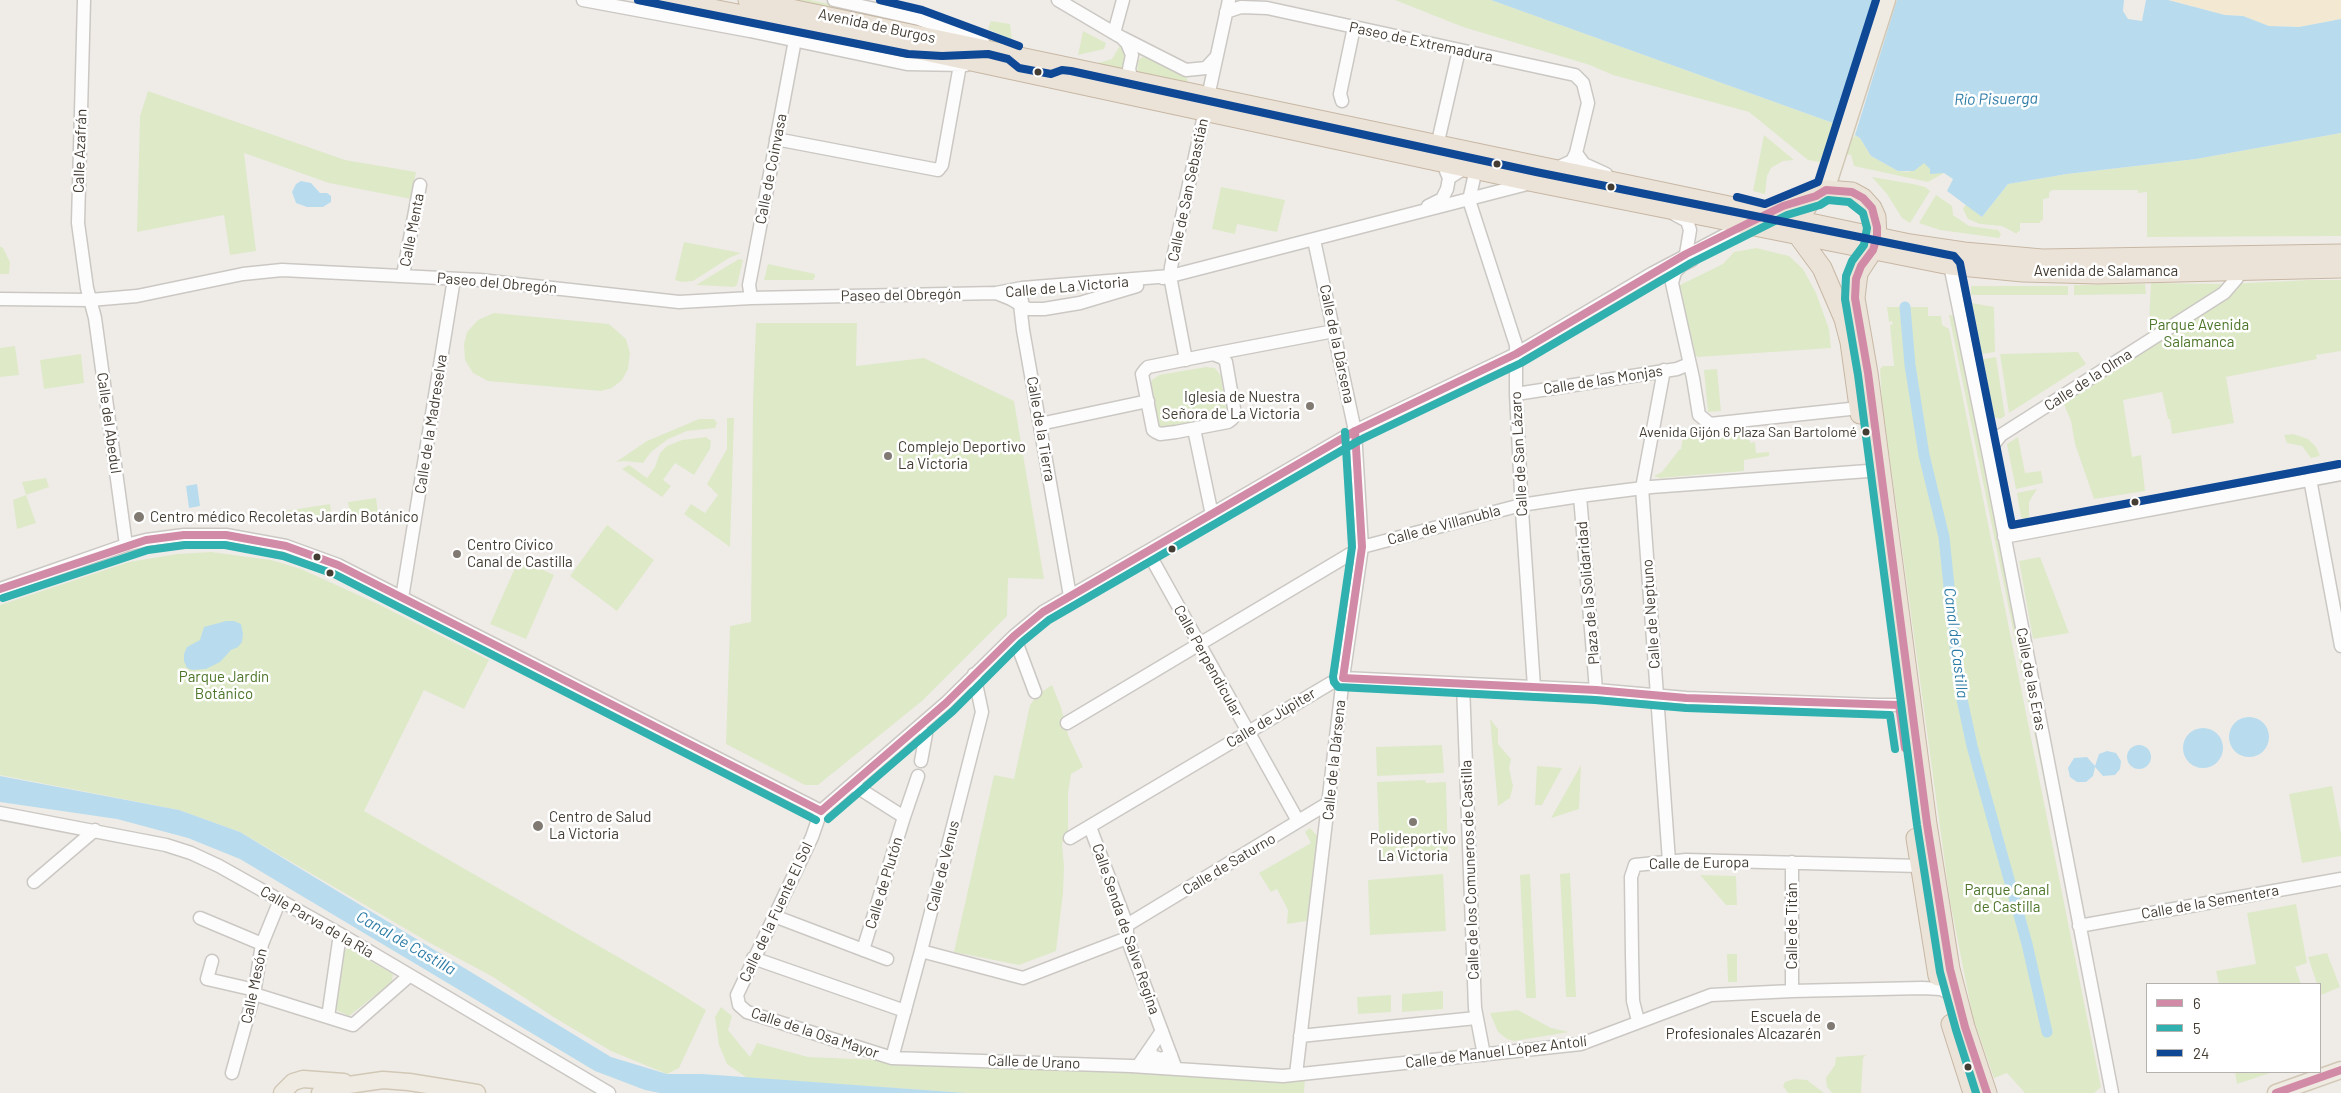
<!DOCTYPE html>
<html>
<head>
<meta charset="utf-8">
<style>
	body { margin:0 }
	#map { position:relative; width:2341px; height:1093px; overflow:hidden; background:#efece8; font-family:Barlow,sans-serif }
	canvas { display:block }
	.legend { position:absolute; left:2146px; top:983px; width:175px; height:90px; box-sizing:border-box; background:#fff; border:1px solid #b4b1ae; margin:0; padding:6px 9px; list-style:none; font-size:15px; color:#443d34 }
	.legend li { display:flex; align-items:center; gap:10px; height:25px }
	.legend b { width:25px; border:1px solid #b4b1ae }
</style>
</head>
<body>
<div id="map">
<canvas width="2341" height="1093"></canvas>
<ul class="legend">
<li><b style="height:6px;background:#d28ba7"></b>6</li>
<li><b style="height:6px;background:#30b1b0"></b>5</li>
<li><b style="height:6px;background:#0f4895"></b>24</li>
</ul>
</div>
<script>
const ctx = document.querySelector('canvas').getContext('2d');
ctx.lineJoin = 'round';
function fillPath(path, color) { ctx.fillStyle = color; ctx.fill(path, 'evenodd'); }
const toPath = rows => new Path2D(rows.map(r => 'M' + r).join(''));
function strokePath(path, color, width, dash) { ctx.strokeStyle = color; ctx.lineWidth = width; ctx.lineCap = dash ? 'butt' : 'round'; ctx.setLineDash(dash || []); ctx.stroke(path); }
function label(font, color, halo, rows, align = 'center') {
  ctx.font = font + ' Barlow,sans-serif'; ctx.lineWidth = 5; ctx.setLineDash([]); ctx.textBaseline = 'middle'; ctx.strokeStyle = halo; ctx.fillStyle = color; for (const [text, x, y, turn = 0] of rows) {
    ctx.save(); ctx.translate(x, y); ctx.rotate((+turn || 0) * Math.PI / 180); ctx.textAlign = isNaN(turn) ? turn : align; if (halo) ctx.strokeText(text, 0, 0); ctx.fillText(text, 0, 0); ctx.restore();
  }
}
const green = toPath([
	[780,0,810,0,902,19,926,30],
	[1395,0,1491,0,1833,123,1860,138,1871,156,1898,171,1909,172,1924,162,1930,169,1944,173,1928,182,1854,166,1851,155,1829,151,1822,155,1820,162,1808,160,1749,112,1613,75,1590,65,1463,27],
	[991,21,1010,24,1012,40,988,29],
	[1083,31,1106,43,1104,49,1078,55],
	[1121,44,1128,61,1123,70,1091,65,1112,59],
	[1142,57,1149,57,1186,76,1189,85,1137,76,1138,61],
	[148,91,345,160,416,172,411,199,329,183,244,153,256,251,230,255,224,215,137,232,140,116],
	[2341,133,2341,236,2147,237,2147,192,2138,193,2138,190,2052,190,2049,193,2049,198,2043,199,2043,220,2041,220,2040,223,2020,223,2020,231,2017,232,2017,234,2002,226,1980,224,1968,219,1963,209,1966,204,1982,217,2008,184,2067,174,2196,159],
	[1764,135,1794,160,1783,161,1771,168,1767,176,1765,194,1753,191],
	[1872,177,1913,184,1925,187,1930,191,1910,223,1902,218,1887,194],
	[1221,187,1285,200,1277,232,1237,224,1235,234,1212,229],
	[1936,195,1952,206,1953,215,1969,226,1998,230,2001,234,1999,238,1940,230,1919,223],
	[684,242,731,251,741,253,729,258,693,281,682,282,675,280],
	[0,246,3,248,10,262,9,274,0,274],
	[1756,248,1789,256,1803,269,1816,293,1829,329,1831,348,1698,357,1690,351,1678,286,1723,264,1734,252],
	[739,259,743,260,737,285,734,287,696,285],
	[768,264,815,274,815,277,813,280,764,280],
	[2310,280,2341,280,2341,351,2316,355,2317,359,2226,377,2234,423,2172,434,2170,419,2168,419,2162,392,2123,400,2132,457,2141,455,2145,491,2094,499,2075,444,2071,421,2061,397,2148,341,2151,283,2228,284],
	[2145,284,2146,294,2074,295,2074,285],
	[1971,286,2068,286,2068,295,1971,295],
	[1972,303,1994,307,1995,352,1982,354],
	[1887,307,1928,307,1928,316,1941,316,1942,325,1949,329,2101,1087,2094,1093,2025,1093,2007,1073,1994,1078,1973,1018,1950,901,1882,401,1880,369,1883,366,1894,366,1890,325,1893,324,1892,321,1889,322],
	[494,313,609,324,626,339,630,353,628,369,622,380,612,388,601,391,488,381,473,373,465,360,464,344,467,332,478,320],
	[1949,315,1955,316,1958,324,2050,811],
	[756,323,857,323,856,366,924,358,1014,401,1044,579,1008,578,1007,616,922,701,818,785,805,785,726,744,730,626,751,622,753,400],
	[15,346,19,375,0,377,0,348],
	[2078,352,2086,364,2009,413,2000,354],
	[81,354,84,383,44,389,40,360],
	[1996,357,2005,416,2000,419,1994,417,1983,359],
	[1206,367,1215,368,1221,376,1226,408,1223,416,1215,420,1167,429,1161,427,1155,421,1149,388,1152,380,1159,375],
	[1717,369,1721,411,1708,412,1704,370],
	[727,418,734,418,730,547,684,514,691,504,705,513,718,495,707,484,727,449],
	[699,419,714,419,717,423,715,428,687,431,668,439,651,452,643,463,624,461,616,462,647,441],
	[1684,429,1688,429,1688,434,1749,431,1750,443,1755,442,1756,453,1769,452,1769,456,1744,460,1744,471,1660,478,1654,476,1662,472,1679,450,1681,449],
	[2293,434,2308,439,2316,447,2320,456,2311,458,2302,446,2287,443,2284,435],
	[706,437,711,441,710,449,694,475,675,463,663,480,671,486,662,497,622,469,629,465,647,478,655,467,660,453,667,446,682,440],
	[2018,437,2025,473,2041,471,2043,483,2016,489,2007,444],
	[46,478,49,487,26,495,36,523,17,529,13,500,26,495,22,482],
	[2037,489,2029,502,2029,518,2025,520,2021,517,2017,493],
	[376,498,378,512,350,516,348,502],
	[330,504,332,518,287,524,285,511],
	[607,525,654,560,617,611,570,576],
	[211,552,271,560,301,569,376,603,489,660,464,709,424,690,364,811,665,984,706,1010,679,1068,667,1074,611,1051,555,1018,493,977,430,943,240,832,179,810,0,775,0,605,129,562,177,554],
	[2040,557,2069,633,2033,639,2019,561],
	[519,559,554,575,526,639,490,624],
	[1052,685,1061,707,1068,735,1083,767,1071,774,1068,793,1068,836,1062,843,1064,867,1063,893,1056,951,1019,965,954,952,994,775,1014,779,1030,705,1037,695],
	[1490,719,1498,729,1498,744,1511,759,1509,768,1513,786,1510,798,1498,806],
	[1442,745,1444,773,1377,776,1376,747],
	[1581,765,1579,809,1551,818],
	[1537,766,1562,768,1542,805,1535,805],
	[1425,780,1426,783,1446,782,1448,859,1428,861,1428,857,1380,859,1377,782],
	[2332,786,2341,834,2341,856,2302,863,2289,794],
	[1310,828,1322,841,1312,920,1287,924,1288,910,1277,889,1271,892,1259,873,1311,843,1305,832],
	[1570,873,1576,997,1566,997,1560,874],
	[1443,874,1446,931,1370,935,1368,880],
	[1530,874,1536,998,1526,998,1520,875],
	[1700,875,1736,876,1737,905,1726,905],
	[2296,904,2307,963,2295,967,2301,984,2219,984,2216,971,2256,964,2247,913],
	[348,948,393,974,392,982,349,1016,334,1009,343,951],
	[2327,953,2340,987,2321,995,2320,984,2317,984,2308,957],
	[1727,954,1737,954,1737,982,1728,982],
	[1443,991,1443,1009,1402,1012,1402,994],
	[1391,995,1391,1012,1358,1014,1357,997],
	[721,1007,732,1016,728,1030,750,1057,757,1043,808,1057,1305,1078,1304,1093,966,1093,747,1078,727,1064,719,1045,715,1017],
	[1518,1010,1551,1028,1569,1032,1514,1041,1507,1039,1498,1032,1490,1013],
	[1866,1055,1863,1058,1861,1093,1832,1093,1827,1087,1826,1078,1835,1065,1836,1057],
	[2235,1072,2273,1072,2237,1084],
	[1794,1079,1807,1080,1824,1093,1788,1093,1783,1086,1785,1082]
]);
const sand = toPath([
	[2168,0,2341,0,2341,19,2299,27,2269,26,2243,16,2225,15]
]);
const water = toPath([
	[1491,0,2124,0,2123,11,2128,19,2142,21,2146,0,2168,0,2225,15,2243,16,2269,26,2299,27,2341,19,2341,133,2196,159,2067,174,2008,184,1982,217,1947,191,1953,179,1944,173,1930,174,1930,169,1924,163,1914,171,1898,171,1871,156,1860,138,1833,123],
	[301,181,311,183,320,193,327,193,331,196,331,202,323,207,307,207,296,203,292,192,296,184],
	[197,484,200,506,189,508,186,486],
	[226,621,234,621,241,624,243,634,242,642,238,647,231,650,220,662,206,669,192,670,187,668,184,661,184,654,187,647,200,640,204,627],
	'2229 737a20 20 0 1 1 40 0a20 20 0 1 1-40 0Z',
	'2183 748a20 20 0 1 1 40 0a20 20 0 1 1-40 0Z',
	'2127 757a12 12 0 1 1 24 0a12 12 0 1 1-24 0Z',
	[2107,751,2116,753,2121,761,2120,769,2115,775,2103,776,2095,767,2093,776,2086,782,2077,782,2070,777,2068,768,2074,758,2087,757,2095,766,2099,754],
	[0,776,179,810,240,832,611,1057,667,1074,702,1074,966,1093,660,1093,645,1090,595,1071,240,859,188,838,117,819,0,802]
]);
const pier = toPath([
	[1877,0,1897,0,1854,138,1837,128]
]);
const canal = toPath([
	[1905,307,1910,365,1924,455,1944,537,1959,685,1972,746,2027,944,2047,1032]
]);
const minor = toPath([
	[84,0,78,223,87,288,95,318,126,545],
	[583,0,750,31,907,64,966,65],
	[834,0,919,19,983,42],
	[1058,0,1119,36,1186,70,1206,68,1217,56],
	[1226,12,1241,7,1267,8,1575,75,1583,83,1588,103,1576,153,1572,161,1555,169],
	[1114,33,1123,0],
	[1121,37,1127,43,1132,55,1129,69,1133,85],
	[1342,101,1340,94,1354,27],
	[776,139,938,170,942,165,960,65],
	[1437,146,1459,50],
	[1576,153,1584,164,1606,174],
	[1473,164,1476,169,1469,200,1516,345,1516,394,1522,511,1534,687],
	[1449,178,1468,166],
	[1428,206,1442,199,1447,189,1449,178,1446,171],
	[1674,214,1687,221,1690,230,1686,254],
	[1746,224,1653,273,1516,354,1355,431,1043,612,1014,636,946,703,821,811,812,837,737,995,739,1005,747,1012,892,1058,1131,1066,1283,1076,1581,1044,1711,995,1792,991,1922,988,1941,989,1956,997],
	[1950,265,1989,456,2112,1093],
	[403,275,420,185],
	[1163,278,1531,183],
	[1672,283,1693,378,1699,415,1710,424,1859,408],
	[1672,283,1675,272,1682,265,1692,260],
	[996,293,1011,299,1028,309,1044,309,1080,303,1137,286],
	[751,298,749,285,754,259,795,40],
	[0,299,90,300,137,296,243,274,282,270,480,280,679,302,751,298,996,293,1022,288,1170,276],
	[1022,301,1020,304,1023,330,1070,596],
	[1213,354,1223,358,1226,362,1235,414,1232,419,1228,422,1176,432,1160,434,1156,432,1153,430,1142,374,1145,370,1148,367,1213,354],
	[1213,354,1334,331],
	[1186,360,1170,276,1171,267,1229,0],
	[1664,370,1642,488,1669,861],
	[1516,394,1677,369,1689,364],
	[1040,424,1148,401],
	[1194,429,1212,515],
	[1989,456,1993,445,2001,435,2224,293,2237,278,2243,268],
	[2310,479,2341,646],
	[1580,496,1596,690],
	[2004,537,2341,474],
	[1148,552,1298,821],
	[0,589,126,545,146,540,184,535,226,535,286,546,338,565,821,811],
	[402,598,454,279],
	[1014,636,1035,692],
	[1463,684,1475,1008,1484,1055],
	[1067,723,1362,547,1521,505,1580,496,1651,487,1868,471],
	[921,761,926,734],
	[852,784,904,817,863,950],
	[0,813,166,845,191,853,219,866,340,934,609,1093],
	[904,817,918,776],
	[1090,827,1127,925,1127,938,1176,1069],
	[1070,838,1331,683,1343,678,1596,690,1686,698,1877,705,1899,705,1911,697],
	[34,882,95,830],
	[774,916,887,959],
	[200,918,262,944],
	[1127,925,1330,802],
	[2079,926,2341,879],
	[921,951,1023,978,1127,938],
	[753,958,905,1011],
	[212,961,207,979,255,990],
	[1792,991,1792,862],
	[254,994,353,1025,409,976],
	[328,1017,340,934],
	[1638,1021,1633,1001,1632,955,1631,877,1635,865,1686,860,1920,866],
	[1300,1036,1476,1018],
	[1150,1050,1152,1056,1161,1059,1171,1055],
	[892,1058,921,951,982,712,974,674],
	[1138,1066,1162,1031],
	[232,1073,254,994,262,944,280,900],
	[1296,1074,1343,678,1362,547,1355,431,1314,240]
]);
const major = toPath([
	[1826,190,1887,0],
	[282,1093,293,1082,303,1079,344,1082],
	[320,1093,335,1087,383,1080,409,1082,477,1093],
	[2276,1093,2341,1070]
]);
const highway = toPath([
	[666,0,906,47,1534,182,1950,265,2023,272,2098,274,2341,268],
	[748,0,1910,244,1964,252,2042,259,2341,254],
	[1766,214,1783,206,1816,196],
	[1798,231,1799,220,1809,203,1816,196,1826,190,1852,192,1863,198,1872,208,1876,217,1877,237,1873,250,1858,273,1855,298,1868,373,1927,824,1950,969,1965,1027,1987,1093],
	[1797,234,1822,268,1844,319,1850,342,1860,414],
	[1916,838,1938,976],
	[1951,1024,1973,1093]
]);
const bus1 = toPath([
	[1355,431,1362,547,1343,678,1596,690,1686,698,1899,705,1905,748],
	[0,589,146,540,184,535,226,535,286,546,338,565,821,811],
	[821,811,946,703,1014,636,1043,612,1355,431,1516,354,1686,254,1783,206,1816,196,1826,190,1852,192,1863,198,1872,208,1877,227,1877,237,1873,250,1861,266,1856,279,1855,298,1868,373,1927,824,1950,969,1965,1027,1987,1093],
	[2276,1093,2341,1070]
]);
const bus2 = toPath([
	[1345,432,1352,547,1333,677,1334,682,1338,687,1595,700,1686,708,1890,715,1895,749],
	[3,598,148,550,185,545,225,545,283,556,334,574,816,820],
	[828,819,953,711,1021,643,1049,620,1360,440,1521,363,1691,263,1787,215,1820,205,1828,200,1849,202,1863,213,1867,228,1864,245,1852,261,1846,276,1845,299,1858,375,1917,825,1940,972,1956,1030,1976,1093]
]);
const bus3 = toPath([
	[638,0,908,54,942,56,988,54,1008,59,1019,68,1051,74,1062,70,1071,71,1536,172,1954,256,1960,263,2012,525,2339,464],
	[880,0,922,10,1019,46],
	[1737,197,1765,204,1818,182,1876,0]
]);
const markers = [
	[1038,72,4.5,"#443d34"],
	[1497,164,4.5,"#443d34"],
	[1611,187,4.5,"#443d34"],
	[1310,406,5,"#807a73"],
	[1866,432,4.5,"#443d34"],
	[888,456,5,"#807a73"],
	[2135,502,4.5,"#443d34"],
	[139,517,6,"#807a73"],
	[1172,549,4.5,"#443d34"],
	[457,554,5,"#807a73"],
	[317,557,4.5,"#443d34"],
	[330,573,4.5,"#443d34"],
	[1413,822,5,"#807a73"],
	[538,826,6,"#807a73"],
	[1831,1026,5,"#807a73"],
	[1968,1067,4.5,"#443d34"]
];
const busNames = [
	["Avenida Gijón 6 Plaza San Bartolomé",1857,432]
];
const streetNames = [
	["Avenida de Burgos",877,26,12],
	["Paseo de Extremadura",1421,42,12],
	["Calle Azafrán",80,151,-88],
	["Calle de Coinvasa",771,169,-79],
	["Calle de San Sebastián",1188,190,-78],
	["Calle Menta",412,230,-79],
	["Avenida de Salamanca",2106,271],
	["Paseo del Obregón",497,283,5],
	["Calle de La Victoria",1067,287,-5],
	["Paseo del Obregón",901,295,-1],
	["Calle de la Dársena",1337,344,78],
	["Calle de las Monjas",1603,380,-9],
	["Calle de la Olma",2088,380,-33],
	["Calle del Abedul",109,423,82],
	["Calle de la Madreselva",431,424,-81],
	["Calle de la Tierra",1041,429,80],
	["Calle de San Lázaro",1519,454,-93],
	["Calle de Villanubla",1444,525,-15],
	["Plaza de la Solidaridad",1588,593,-95],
	["Calle de Neptuno",1651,614,-94],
	["Calle Perpendicular",1208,661,61],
	["Calle de las Eras",2031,679,79],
	["Calle de Júpiter",1271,718,-31],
	["Calle de la Dársena",1334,760,-84],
	["Calle de Europa",1699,863,-1],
	["Calle de Saturno",1229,864,-31],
	["Calle de Venus",943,866,-76],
	["Calle de los Comuneros de Castilla",1470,870,-92],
	["Calle de Plutón",884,883,-73],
	["Calle de la Sementera",2210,902,-10],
	["Calle de la Fuente El Sol",776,912,-65],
	["Calle Parva de la Ría",317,922,30],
	["Calle de Titán",1792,926,-90],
	["Calle Senda de Salve Regina",1126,929,71],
	["Calle Mesón",254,986,-78],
	["Calle de la Osa Mayor",815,1033,18],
	["Calle de Manuel López Antolí",1496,1052,-7],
	["Calle de Urano",1034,1062,2]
];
const parkNames = [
	["Parque Avenida",2199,325],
	["Salamanca",2199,342],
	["Parque Jardín",224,677],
	["Botánico",224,694],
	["Parque Canal",2007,890],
	["de Castilla",2007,907]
];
const poiNames = [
	["Iglesia de Nuestra",1300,397,"right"],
	["Señora de La Victoria",1300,414,"right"],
	["Complejo Deportivo",898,447],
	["La Victoria",898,464],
	["Centro médico Recoletas Jardín Botánico",150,517],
	["Centro Cívico",467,545],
	["Canal de Castilla",467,562],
	["Centro de Salud",549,817],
	["La Victoria",549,834],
	["Polideportivo",1413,839,"center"],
	["La Victoria",1413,856,"center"],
	["Escuela de",1821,1017,"right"],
	["Profesionales Alcazarén",1821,1034,"right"]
];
const waterNames = [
	["Río Pisuerga",1996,99,-1],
	["Canal de Castilla",1956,643,83],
	["Canal de Castilla",406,943,30]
];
fillPath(green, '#dee9c8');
fillPath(sand, '#f3e9d2');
fillPath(water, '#b8dced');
fillPath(pier, '#efece8');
strokePath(canal, '#b8dced', 11);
strokePath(minor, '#cbc8c4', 15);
strokePath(major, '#d1c7b5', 19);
strokePath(highway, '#c7b7a3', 21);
strokePath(minor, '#fdfcfc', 12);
strokePath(major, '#f0ebe2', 16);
strokePath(highway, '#ebe3d8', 19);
strokePath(bus1, '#d28ba7', 8);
strokePath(bus2, '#30b1b0', 8);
strokePath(bus3, '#0f4895', 8);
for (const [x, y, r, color] of markers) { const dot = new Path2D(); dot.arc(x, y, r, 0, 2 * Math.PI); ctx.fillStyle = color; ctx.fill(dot); strokePath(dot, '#fff', 2); }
label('14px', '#443d34', '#fff', busNames, 'right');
label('15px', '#443d34', '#fff', streetNames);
label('15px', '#4c7528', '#fff', parkNames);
label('15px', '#443d34', '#fff', poiNames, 'left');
label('italic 16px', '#2e7da7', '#fff', waterNames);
</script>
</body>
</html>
